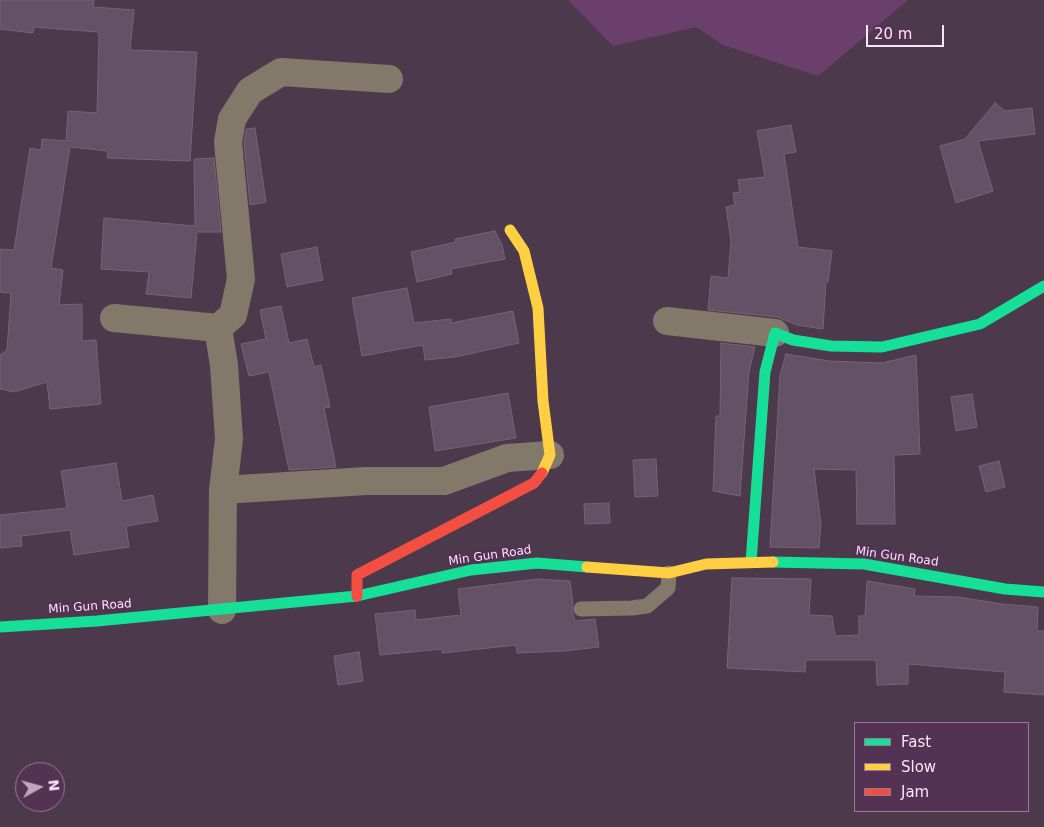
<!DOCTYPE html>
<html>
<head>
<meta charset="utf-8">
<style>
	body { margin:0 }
	#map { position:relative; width:1044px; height:827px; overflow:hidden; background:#4c3a4c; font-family:"DejaVu Sans",sans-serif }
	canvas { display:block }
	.legend { position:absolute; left:854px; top:722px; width:175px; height:90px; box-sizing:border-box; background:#543254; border:1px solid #967996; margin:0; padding:6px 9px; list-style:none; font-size:15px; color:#fae4f9 }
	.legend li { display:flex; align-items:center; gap:10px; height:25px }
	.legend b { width:25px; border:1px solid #967996 }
	.north { position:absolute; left:15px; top:762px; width:50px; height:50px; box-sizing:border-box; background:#543254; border:1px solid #967996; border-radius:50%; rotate:83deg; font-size:14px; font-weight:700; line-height:20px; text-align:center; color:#fae4f9 }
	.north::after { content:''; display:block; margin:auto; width:18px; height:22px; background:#bda8bc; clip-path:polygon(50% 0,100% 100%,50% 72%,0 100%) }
	.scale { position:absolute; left:866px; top:25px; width:78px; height:22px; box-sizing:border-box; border:2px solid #fae4f9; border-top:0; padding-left:6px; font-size:15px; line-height:18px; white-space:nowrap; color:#fae4f9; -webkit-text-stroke:4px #543254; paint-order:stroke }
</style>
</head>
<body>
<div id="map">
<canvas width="1044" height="827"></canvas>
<ul class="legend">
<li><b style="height:6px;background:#16e098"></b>Fast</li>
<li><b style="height:6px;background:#ffcf43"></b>Slow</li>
<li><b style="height:6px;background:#f24e42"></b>Jam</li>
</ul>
<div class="north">N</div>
<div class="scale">20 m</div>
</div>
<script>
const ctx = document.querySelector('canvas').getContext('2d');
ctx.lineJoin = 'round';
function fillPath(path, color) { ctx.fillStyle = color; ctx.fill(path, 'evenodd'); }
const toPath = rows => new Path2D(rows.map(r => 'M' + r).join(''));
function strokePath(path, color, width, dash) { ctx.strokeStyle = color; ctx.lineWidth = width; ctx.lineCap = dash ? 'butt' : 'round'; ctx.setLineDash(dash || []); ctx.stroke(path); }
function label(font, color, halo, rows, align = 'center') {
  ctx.font = font + ' "DejaVu Sans",sans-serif'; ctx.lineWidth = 5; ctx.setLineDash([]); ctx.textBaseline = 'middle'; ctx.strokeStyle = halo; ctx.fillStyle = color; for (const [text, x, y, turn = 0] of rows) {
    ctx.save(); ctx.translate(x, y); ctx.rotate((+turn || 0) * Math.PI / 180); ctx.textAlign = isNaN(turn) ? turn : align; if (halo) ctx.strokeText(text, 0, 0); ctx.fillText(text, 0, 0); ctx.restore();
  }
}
const green = toPath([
	[568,0,908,0,818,76,723,45,696,27,613,46]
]);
const building = toPath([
	[0,0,94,0,93,7,134,10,130,50,197,52,190,161,107,158,108,151,70,147,51,268,63,270,59,305,82,304,82,341,96,340,101,404,50,409,47,382,14,392,0,389,0,355,7,350,11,293,0,292,0,249,14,250,30,148,41,150,42,139,66,141,68,111,97,113,99,35,98,32,34,27,33,33,0,29,0,0],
	[995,103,1005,111,1032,108,1035,134,978,141,993,191,956,203,940,146,965,139,995,103],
	[791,125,796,152,784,154,798,247,832,251,828,282,826,282,823,329,797,325,777,317,708,310,711,276,728,278,731,241,726,207,735,205,733,193,740,192,738,180,765,177,757,131,791,125],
	[255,128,266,202,250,205,244,143,246,129,255,128],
	[214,158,221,232,197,232,191,298,146,294,149,272,101,269,104,218,195,226,194,159,214,158],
	[495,231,502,245,505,259,451,269,452,274,417,282,411,252,456,242,455,239,495,231],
	[317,247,323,280,287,287,281,254,317,247],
	[407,288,414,323,451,319,451,323,513,311,519,343,455,357,425,360,423,345,362,356,352,298,407,288],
	[281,306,289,343,307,339,314,367,321,365,330,407,324,408,336,467,289,470,269,372,249,376,241,344,266,339,260,310,281,306],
	[721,343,755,347,749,371,740,496,713,491,716,416,720,416,721,343],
	[786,354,829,361,882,363,916,355,920,454,894,455,895,524,857,524,856,470,814,469,821,525,819,548,770,547,780,375,786,354],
	[508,393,516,438,435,451,429,407,508,393],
	[972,394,977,427,956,431,951,397,972,394],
	[656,459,658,496,635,497,633,460,656,459],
	[999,461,1005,487,986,492,979,466,999,461],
	[116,463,122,501,153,495,158,521,126,526,129,547,74,555,70,530,21,536,22,546,0,548,0,515,67,508,61,471,116,463],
	[609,503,610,523,585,524,584,504,609,503],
	[732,578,811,579,809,615,832,616,835,636,859,635,859,616,865,616,867,581,915,589,914,596,958,597,1002,604,1038,607,1037,631,1044,631,1044,695,1004,692,1005,672,908,664,908,684,877,685,876,660,806,660,805,672,727,668,732,578],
	[537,579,570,581,573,604,572,610,575,621,595,619,599,647,564,651,517,653,516,645,442,653,442,649,380,655,375,614,415,610,416,620,461,615,458,589,537,579],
	[359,652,363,681,338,685,334,656,359,652]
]);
const lane = toPath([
	[581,609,632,608,647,606,668,588,669,573]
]);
const street = toPath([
	[114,318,218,328,224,365,229,439,223,490,222,610],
	[667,321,775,333],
	[218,328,233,315,241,279,228,142,232,119,250,91,281,72,389,79],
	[223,490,366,481,444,481,507,458,550,455]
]);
const fast = toPath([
	[751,562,765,372,775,333,793,340,831,346,882,347,980,324,1044,286],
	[773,562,864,564,1005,589,1044,592],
	[0,627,97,621,357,596,471,570,537,563,587,567]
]);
const slow = toPath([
	[510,230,524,251,538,308,543,401,550,455,542,473],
	[587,567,669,573,706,564,773,562]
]);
const jam = toPath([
	[357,596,357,575,534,483,542,473]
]);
const streetNames = [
	["Min Gun Road",490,556,-8],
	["Min Gun Road",897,557,8],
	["Min Gun Road",90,607,-4]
];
fillPath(green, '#6b3f6b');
fillPath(building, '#655165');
strokePath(building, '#746474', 1);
strokePath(lane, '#83796b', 15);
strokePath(street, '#83796b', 28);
strokePath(fast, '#16e098', 11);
strokePath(slow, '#ffcf43', 11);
strokePath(jam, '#f24e42', 11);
label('12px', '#fae4f9', '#543254', streetNames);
</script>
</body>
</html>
